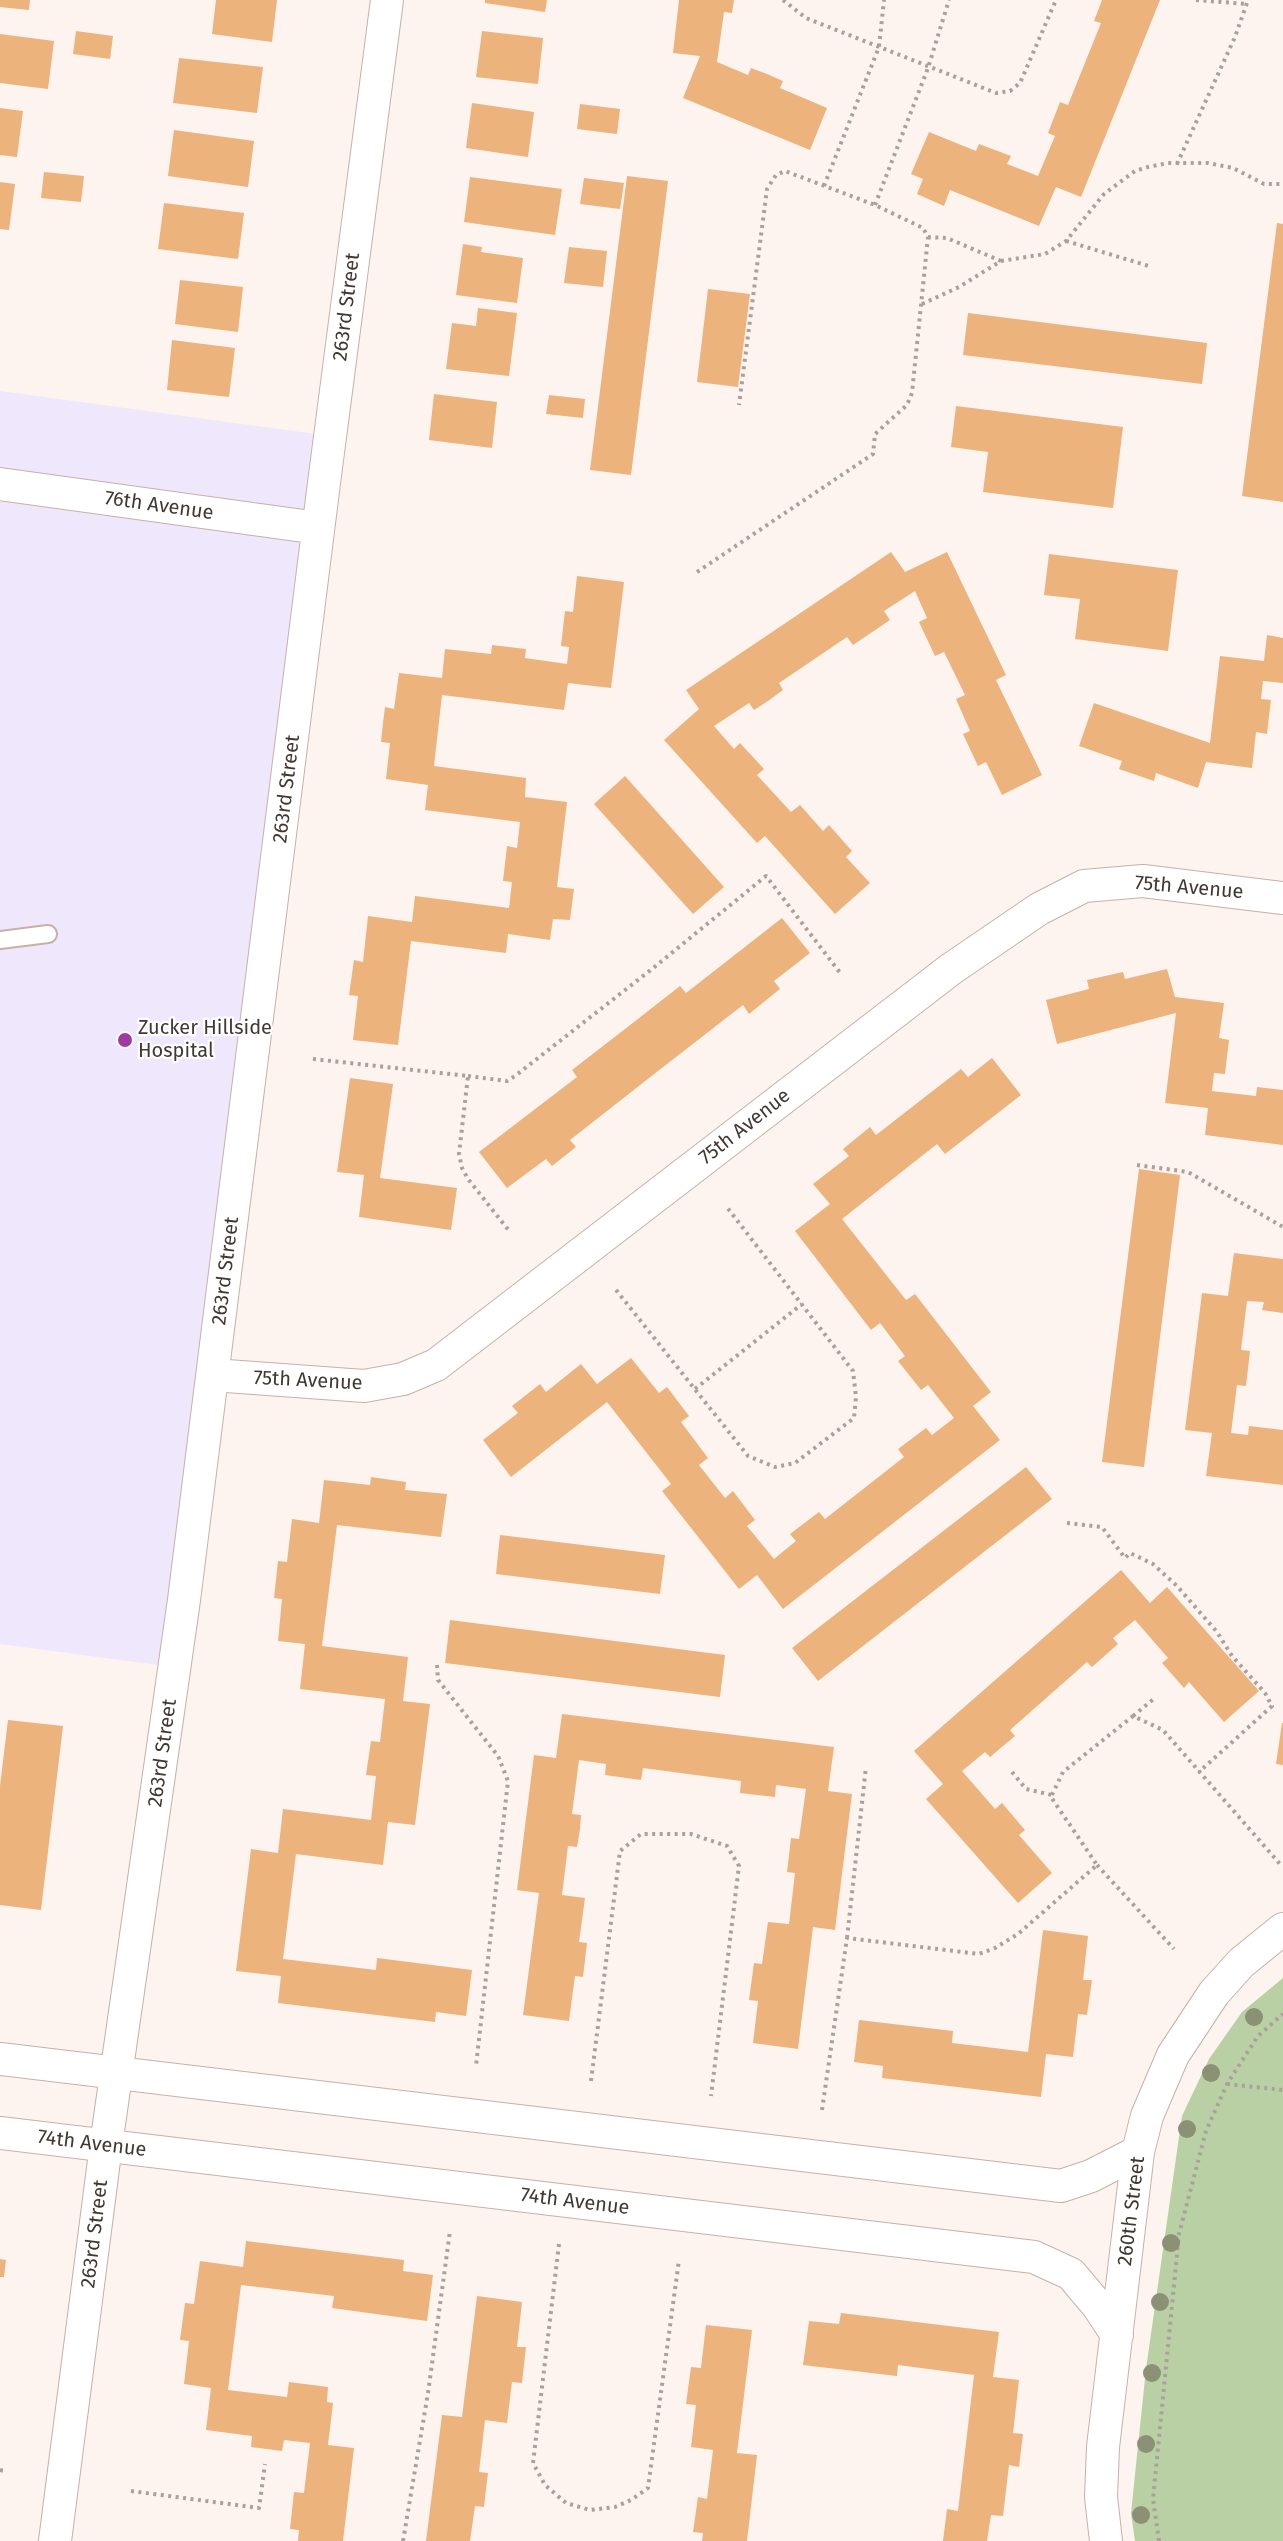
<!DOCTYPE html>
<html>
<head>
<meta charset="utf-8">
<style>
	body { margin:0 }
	canvas { display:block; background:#fdf3ef }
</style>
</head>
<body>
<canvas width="1283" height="2541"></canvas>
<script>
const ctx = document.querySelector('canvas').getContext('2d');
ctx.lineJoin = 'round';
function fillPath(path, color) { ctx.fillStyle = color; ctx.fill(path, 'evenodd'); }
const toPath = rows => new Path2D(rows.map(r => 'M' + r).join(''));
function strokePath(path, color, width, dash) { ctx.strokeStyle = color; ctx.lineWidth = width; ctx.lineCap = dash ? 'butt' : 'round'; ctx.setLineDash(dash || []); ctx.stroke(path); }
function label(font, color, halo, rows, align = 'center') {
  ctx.font = font + ' "Fira Sans",sans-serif'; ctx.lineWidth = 4.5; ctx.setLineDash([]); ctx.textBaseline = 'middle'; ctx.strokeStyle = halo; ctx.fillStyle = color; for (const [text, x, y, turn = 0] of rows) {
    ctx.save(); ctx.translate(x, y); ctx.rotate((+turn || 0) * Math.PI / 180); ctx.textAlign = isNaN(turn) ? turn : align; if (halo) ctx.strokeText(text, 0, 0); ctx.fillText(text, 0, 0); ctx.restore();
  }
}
const medical = toPath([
	[0,391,330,436,166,1666,0,1644]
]);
const green = toPath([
	[1283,1978,1283,2541,1135,2541,1131,2513,1146,2369,1182,2116,1209,2059,1242,2012]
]);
const building = toPath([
	[0,0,30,0,29,10,0,7],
	[216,0,277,0,272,42,212,34],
	[485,0,547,0,545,12,485,3],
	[679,0,734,0,732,13,724,12,717,62,748,75,751,68,767,74,783,81,780,88,827,108,810,150,683,98,700,56,673,53],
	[1102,0,1160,0,1081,197,1056,187,1039,226,950,190,944,206,917,194,923,179,911,174,929,132,976,151,979,144,1011,156,1007,164,1038,176,1055,136,1048,133,1060,102,1068,105,1101,23,1094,21],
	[76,31,113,36,110,59,73,54],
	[482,31,543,38,538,84,476,77],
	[0,34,54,41,48,89,0,83],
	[179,58,263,67,257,113,173,103],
	[472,103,534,112,528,157,466,148],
	[580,104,620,109,617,134,577,129],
	[0,108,23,111,17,157,0,155],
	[174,130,254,141,248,187,168,176],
	[44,172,84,176,81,202,41,198],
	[627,176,668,181,631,475,590,470],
	[470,177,562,189,555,235,464,222],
	[584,178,624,183,620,209,580,204],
	[0,182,15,184,9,230,0,229],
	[164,203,244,213,238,259,158,249],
	[1277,223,1283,224,1283,502,1242,496],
	[463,244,482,247,481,252,523,258,517,303,456,295],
	[569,247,607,251,603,287,564,283],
	[180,280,243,287,238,332,175,324],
	[708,289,750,294,738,387,697,382],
	[478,308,517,313,509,376,446,369,452,323,476,326],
	[968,313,1207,343,1202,384,963,355],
	[172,340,235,348,229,397,167,390],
	[434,394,497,402,492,448,429,440],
	[549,395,585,399,583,418,546,414],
	[956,406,1123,427,1113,508,983,492,988,452,951,447],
	[891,552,905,572,947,552,1006,675,996,680,1042,775,1002,795,986,762,978,766,963,734,970,731,956,699,965,695,944,652,935,656,919,622,927,618,915,591,884,611,890,620,853,645,847,637,779,683,783,690,768,701,754,710,749,703,714,726,734,749,740,743,764,769,757,775,791,812,800,805,823,831,829,825,852,851,846,857,870,883,835,914,765,836,757,843,664,740,699,709,686,690],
	[1049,554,1178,570,1168,651,1075,639,1080,599,1044,595],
	[577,576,624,582,611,688,568,683,564,710,442,695,434,766,526,778,525,797,567,802,557,887,574,889,570,920,553,919,550,940,508,934,506,953,411,941,398,1045,353,1040,358,996,349,995,354,960,363,962,368,916,412,922,415,896,509,908,512,882,503,881,507,846,517,848,520,822,425,810,428,785,386,779,390,743,381,742,383,723,385,707,394,709,399,673,442,678,445,649,491,654,492,645,526,649,525,658,567,664,569,647,561,646,563,628,565,611,573,612],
	[1267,635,1283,638,1283,683,1263,681,1261,699,1271,700,1269,716,1267,734,1256,732,1252,768,1206,762,1198,788,1156,773,1154,781,1119,769,1122,761,1079,746,1094,703,1210,743,1220,656,1264,661],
	[625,776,724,887,693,914,594,804],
	[782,918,810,953,774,981,780,989,749,1014,743,1005,658,1071,570,1140,576,1147,552,1166,546,1159,507,1188,479,1152,577,1077,572,1070,625,1029,680,986,686,993],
	[1167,969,1175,997,1224,1003,1219,1038,1229,1040,1225,1074,1214,1073,1212,1091,1256,1096,1257,1087,1283,1090,1283,1145,1205,1135,1208,1108,1165,1103,1176,1013,1057,1044,1046,1000,1089,989,1087,980,1123,972,1125,979],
	[992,1058,1021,1095,945,1154,937,1144,842,1219,906,1300,915,1294,991,1392,973,1406,1000,1440,783,1609,757,1575,739,1589,662,1491,671,1484,607,1402,511,1477,483,1440,518,1413,512,1406,540,1384,546,1392,581,1364,597,1384,631,1358,659,1393,667,1387,689,1416,681,1422,708,1458,699,1465,725,1498,733,1491,755,1520,747,1526,774,1559,796,1541,790,1534,819,1512,825,1519,904,1457,898,1449,926,1428,932,1435,954,1418,928,1385,921,1390,898,1361,905,1356,880,1323,871,1330,795,1231,830,1204,813,1184,849,1156,843,1149,870,1127,876,1135,961,1069,968,1077],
	[350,1078,393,1084,380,1178,457,1188,451,1230,359,1217,364,1175,337,1172],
	[1139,1169,1180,1175,1144,1467,1102,1462],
	[1234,1253,1283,1259,1283,1313,1262,1310,1264,1302,1247,1301,1241,1350,1250,1351,1246,1386,1237,1385,1231,1433,1248,1435,1249,1426,1283,1430,1283,1485,1206,1476,1212,1433,1185,1430,1202,1293,1228,1296],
	[1026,1467,1052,1499,818,1681,792,1648],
	[371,1477,406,1482,405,1490,447,1494,441,1537,337,1525,322,1646,408,1657,403,1701,430,1704,415,1825,388,1822,383,1865,296,1854,283,1959,376,1970,377,1958,472,1970,466,2016,436,2012,435,2022,278,2003,281,1976,236,1971,251,1849,278,1853,283,1809,371,1820,376,1776,366,1775,371,1741,380,1742,385,1699,300,1689,305,1644,278,1641,282,1599,274,1598,278,1561,287,1562,292,1519,319,1523,324,1480,370,1485],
	[500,1535,665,1555,660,1594,496,1574],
	[1121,1570,1150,1603,1167,1587,1259,1691,1224,1722,1189,1682,1184,1688,1162,1663,1168,1658,1135,1620,1113,1638,1118,1644,1092,1667,1087,1662,1010,1730,1015,1736,990,1757,985,1752,962,1771,995,1809,1002,1803,1025,1830,1019,1835,1052,1873,1018,1903,926,1799,943,1784,914,1751],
	[450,1620,725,1655,720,1697,445,1663],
	[562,1714,834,1747,828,1791,852,1794,835,1930,813,1927,798,2049,753,2043,758,2001,749,2000,754,1963,762,1964,768,1922,789,1924,795,1873,787,1872,791,1838,799,1839,806,1789,776,1785,775,1797,740,1793,741,1781,643,1768,641,1780,605,1775,606,1764,579,1760,572,1814,581,1815,580,1829,577,1847,568,1846,562,1895,585,1898,579,1942,587,1943,583,1977,575,1976,569,2021,523,2015,539,1893,517,1890,534,1755,556,1758],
	[8,1720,63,1726,41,1910,0,1905,0,1786],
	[1282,1723,1283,1723,1283,1765,1276,1764],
	[1043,1930,1088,1936,1083,1980,1092,1980,1087,2015,1078,2014,1073,2057,1046,2054,1041,2097,882,2078,883,2066,854,2062,859,2020,953,2031,952,2043,1028,2052],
	[246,2241,404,2260,403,2271,433,2275,427,2321,332,2308,334,2296,241,2285,228,2390,287,2397,289,2382,328,2387,327,2402,333,2403,328,2445,354,2448,343,2541,298,2541,299,2530,290,2529,294,2492,304,2493,310,2443,284,2440,282,2451,251,2447,252,2436,206,2430,211,2388,184,2384,189,2341,180,2340,185,2303,194,2304,200,2261,243,2267],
	[0,2259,6,2260,4,2277,0,2277],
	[477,2296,522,2302,517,2347,526,2347,522,2383,512,2382,507,2423,485,2420,479,2472,488,2473,486,2489,484,2507,475,2506,470,2541,426,2541,442,2415,462,2417],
	[841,2313,999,2332,993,2377,1019,2380,1013,2433,1023,2434,1019,2467,1009,2465,1003,2516,991,2515,987,2541,943,2541,947,2509,958,2511,974,2375,898,2365,897,2376,803,2365,809,2321,839,2324],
	[706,2325,752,2330,737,2453,757,2455,747,2541,702,2541,703,2533,693,2532,698,2497,707,2499,713,2450,691,2447,696,2405,686,2404,691,2367,701,2368]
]);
const path = toPath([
	[783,0,806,18,996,93,1010,91,1020,83,1056,0],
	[1196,0,1247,4],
	[1177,164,1235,37,1248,0],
	[824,186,879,47,884,0],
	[875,205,928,68,949,0],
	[1066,241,1152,267],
	[1001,261,1045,254,1066,241,1104,194,1135,171,1148,167,1168,163,1208,163,1233,168,1264,184,1283,184],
	[922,304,959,287,1001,261,947,238,928,237],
	[697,572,873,454,875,434,907,405,912,393,928,237,923,228,875,205,785,171,776,175,767,189,739,405],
	[313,1059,468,1076,459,1154,462,1168,468,1179,510,1232],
	[468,1076,507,1081,515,1076,652,969,766,876,841,974],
	[1137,1165,1188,1172,1283,1227],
	[616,1290,748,1456,775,1467,795,1463,854,1418,856,1397,853,1371,726,1206],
	[695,1389,802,1304],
	[1067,1523,1102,1527,1125,1558,1130,1553,1153,1564,1177,1586,1217,1632,1232,1656,1265,1693,1272,1706,1199,1772],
	[437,1665,438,1680,498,1756,508,1781,476,2066],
	[1133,1716,1156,1697],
	[1012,1772,1026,1789,1052,1795],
	[1097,1865,1174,1949],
	[847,1938,866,1767],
	[591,2081,620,1851,641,1834,691,1834,727,1846,739,1866,711,2096],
	[1227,2084,1283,2090],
	[822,2110,847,1938,979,1954,995,1948,1018,1934,1097,1865,1051,1797,1063,1772,1133,1716,1163,1730,1280,1864],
	[559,2244,533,2463,545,2485,566,2503,590,2510,615,2507,631,2500,648,2488,679,2260],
	[0,2470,4,2471],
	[131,2491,259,2508,265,2464],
	[403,2541,428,2393,450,2231],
	[1159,2541,1153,2499,1179,2234,1206,2131,1227,2084,1258,2036,1283,2014]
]);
const service = toPath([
	[0,940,48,934]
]);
const minor = toPath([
	[0,484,318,528],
	[213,1375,364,1386,403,1379,436,1365,951,969,1039,909,1084,886,1143,881,1283,898],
	[0,2059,1061,2186,1091,2176,1138,2152],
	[0,2133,1034,2257,1071,2274,1098,2306,1117,2335],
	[55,2541,106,2145,184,1600,324,483,387,0],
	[1106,2541,1101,2497,1103,2447,1138,2152,1147,2116,1173,2055,1214,1993,1241,1963,1283,1929]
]);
const trees = [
	[1254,2017],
	[1211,2073],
	[1187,2129],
	[1171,2243],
	[1160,2302],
	[1152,2373],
	[1146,2444],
	[1141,2515]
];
const markers = [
	[125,1040,8,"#9f3ba0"]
];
const streetNames = [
	["263rd Street",347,307,-83],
	["76th Avenue",159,506,8],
	["263rd Street",287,789,-83],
	["75th Avenue",1189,888,5],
	["75th Avenue",745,1127,-38],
	["263rd Street",226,1271,-83],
	["75th Avenue",308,1381,3],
	["263rd Street",163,1753,-82],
	["74th Avenue",92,2144,7],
	["74th Avenue",575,2202,7],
	["260th Street",1132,2211,-83],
	["263rd Street",95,2234,-83]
];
const poiNames = [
	["Zucker Hillside",138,1028],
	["Hospital",138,1051]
];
fillPath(medical, '#efe7fc');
fillPath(green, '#b9d0a4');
fillPath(building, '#ecb37c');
strokePath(service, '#c7b1a6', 20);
strokePath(minor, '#c7b1a6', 34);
strokePath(path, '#aaa09c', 4, [3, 4.5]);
strokePath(service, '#fff', 16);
strokePath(minor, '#fff', 32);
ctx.fillStyle = '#8a9175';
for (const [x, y] of trees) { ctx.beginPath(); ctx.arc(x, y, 9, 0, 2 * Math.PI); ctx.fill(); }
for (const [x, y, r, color] of markers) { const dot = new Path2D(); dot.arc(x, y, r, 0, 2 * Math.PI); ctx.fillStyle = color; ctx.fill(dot); strokePath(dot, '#fff', 2); }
label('20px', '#413834', '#fff', streetNames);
label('20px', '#413834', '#fff', poiNames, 'left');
</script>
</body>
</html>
